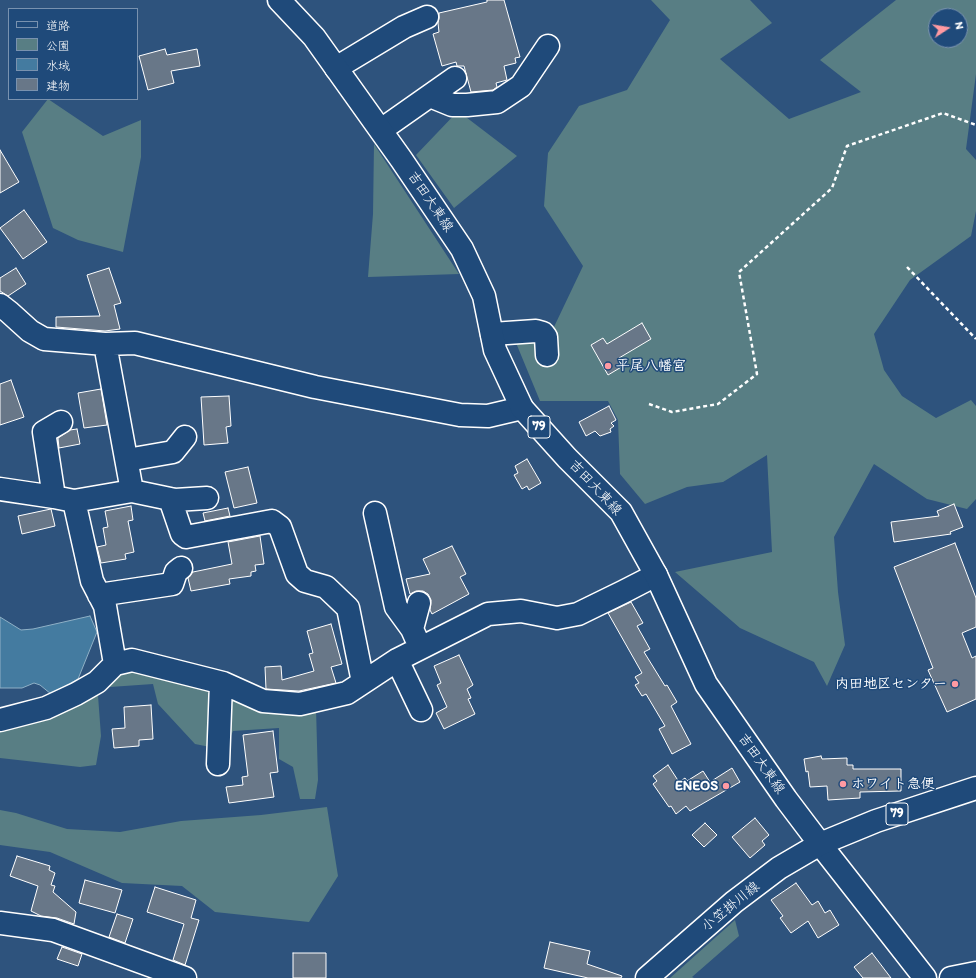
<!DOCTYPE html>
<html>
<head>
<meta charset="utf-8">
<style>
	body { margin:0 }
	#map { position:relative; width:976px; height:978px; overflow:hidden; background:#2e537d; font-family:Itim,"Klee One",sans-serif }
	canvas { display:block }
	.legend { position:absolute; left:8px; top:8px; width:130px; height:92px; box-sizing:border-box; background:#1f4a7a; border:1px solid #7992af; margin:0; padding:5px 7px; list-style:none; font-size:12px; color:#fff }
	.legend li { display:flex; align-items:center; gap:8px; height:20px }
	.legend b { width:20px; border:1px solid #7992af }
	.north { position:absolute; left:928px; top:8px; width:40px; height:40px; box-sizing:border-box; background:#1f4a7a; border:1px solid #7992af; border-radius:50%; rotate:78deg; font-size:11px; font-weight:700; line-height:16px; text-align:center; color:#fff }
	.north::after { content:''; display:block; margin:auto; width:14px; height:18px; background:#ff9aa2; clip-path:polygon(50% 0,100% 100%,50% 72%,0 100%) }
</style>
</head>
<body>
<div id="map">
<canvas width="976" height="978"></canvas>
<ul class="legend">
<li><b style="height:5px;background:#1f4a7a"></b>道路</li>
<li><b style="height:11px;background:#587e84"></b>公園</li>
<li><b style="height:11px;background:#447ba0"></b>水域</li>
<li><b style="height:11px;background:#687788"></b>建物</li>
</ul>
<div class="north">N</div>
</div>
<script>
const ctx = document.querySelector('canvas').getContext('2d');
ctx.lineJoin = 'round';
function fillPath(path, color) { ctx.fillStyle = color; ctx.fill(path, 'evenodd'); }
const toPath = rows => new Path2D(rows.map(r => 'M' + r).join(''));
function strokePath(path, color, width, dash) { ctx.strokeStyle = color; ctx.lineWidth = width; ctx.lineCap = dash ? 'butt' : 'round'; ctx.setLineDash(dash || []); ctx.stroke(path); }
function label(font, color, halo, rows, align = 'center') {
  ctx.font = font + ' Itim,"Klee One",sans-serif'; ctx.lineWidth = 3; ctx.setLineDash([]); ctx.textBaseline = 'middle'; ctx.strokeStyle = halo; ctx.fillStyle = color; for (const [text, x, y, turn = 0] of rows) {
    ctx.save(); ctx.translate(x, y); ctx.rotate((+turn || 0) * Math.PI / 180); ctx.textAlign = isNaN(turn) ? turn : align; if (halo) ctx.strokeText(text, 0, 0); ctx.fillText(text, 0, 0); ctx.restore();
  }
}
const green = toPath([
	[651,0,750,0,772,23,720,59,789,119,861,92,820,60,896,0,976,0,976,74,966,149,976,160,976,211,971,236,910,280,874,334,884,370,902,396,936,418,971,400,976,406,976,499,967,509,927,499,874,464,834,537,838,592,845,645,827,686,814,662,740,628,675,572,772,552,767,455,723,482,687,487,645,504,620,474,618,420,608,401,540,401,514,338,553,329,583,266,544,206,548,153,579,106,627,90,670,20],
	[936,16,960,16,960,40,936,40],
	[48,99,103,136,141,120,141,157,123,252,78,240,53,228,22,132],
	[458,111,517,156,454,208,416,155],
	[374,144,459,274,368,277,373,214],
	[123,671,173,679,316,708,318,780,315,799,300,799,293,767,279,759,279,728,233,731,225,750,195,744,158,704,153,684,110,687,106,683],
	[97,682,101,736,96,765,80,767,0,758,0,724],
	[327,807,338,876,309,922,215,912,182,886,122,883,50,852,0,845,0,810,16,813,67,829,120,832,181,821,261,815],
	[735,920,739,936,692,977,694,978,670,978]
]);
const water = toPath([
	[90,616,97,632,78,679,51,694,40,685,34,683,22,688,0,688,0,617,21,630,33,629,90,616]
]);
const building = toPath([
	[487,0,504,0,520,57,515,58,516,63,504,66,507,80,496,83,497,87,493,90,471,92,464,66,457,66,456,62,442,66,433,34,439,32,438,23,439,18,439,13,487,2,487,0],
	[165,49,167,55,197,49,200,66,171,71,174,83,148,90,139,56,165,49],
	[0,150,19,182,0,193,0,150],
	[24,210,47,242,23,259,0,228,24,210],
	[16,268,26,284,8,296,0,291,0,278,16,268],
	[109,268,121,303,114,305,120,329,105,331,56,327,56,317,100,316,87,275,109,268],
	[642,323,651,339,619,358,623,366,608,375,591,345,603,338,607,344,642,323],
	[11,380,24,417,0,425,0,384,11,380],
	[101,389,107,425,84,428,78,393,101,389],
	[229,396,231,426,226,427,228,443,204,445,201,397,229,396],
	[609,406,616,420,611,423,614,426,610,429,611,432,600,436,595,431,586,436,579,422,609,406],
	[77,429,80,444,59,448,58,438,70,430,77,429],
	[527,459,541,483,529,490,527,486,522,489,514,475,518,473,515,466,527,459],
	[248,467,257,503,234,508,225,472,248,467],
	[954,504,963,527,950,532,951,534,894,542,891,522,939,516,937,511,954,504],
	[131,506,133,520,128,521,134,552,125,554,126,559,101,563,97,547,106,545,103,528,108,527,105,511,131,506],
	[228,508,230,516,205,521,203,513,228,508],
	[51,509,55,526,22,534,18,516,51,509],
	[260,536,264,564,255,565,256,571,251,572,251,576,229,579,230,584,191,591,188,578,193,572,232,564,228,542,260,536],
	[955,543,976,598,976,627,962,633,972,658,976,656,976,699,947,712,928,670,933,668,894,567,955,543],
	[452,546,466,574,460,577,469,594,432,614,430,610,431,600,428,594,423,591,416,591,410,594,406,579,430,574,423,559,452,546],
	[631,602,643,623,637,626,650,649,644,652,665,686,667,685,677,702,671,706,691,744,672,754,659,729,665,726,646,694,642,696,635,685,639,683,635,677,642,673,608,613,631,602],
	[331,624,342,664,331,667,336,683,299,691,266,689,265,667,281,666,282,680,314,671,309,654,313,653,307,631,331,624],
	[459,655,473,685,467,689,471,698,468,699,475,714,444,729,436,713,447,707,437,685,441,683,434,666,459,655],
	[151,705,153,739,139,740,139,746,114,748,112,729,125,728,124,707,151,705],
	[273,731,278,772,270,773,274,797,229,803,226,787,243,785,242,777,248,776,243,735,273,731],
	[821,756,822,759,847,758,847,765,853,765,853,769,901,769,901,791,860,792,860,798,828,800,827,786,810,787,808,771,806,772,804,759,821,756],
	[668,765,679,782,685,778,687,781,703,771,710,782,732,768,740,782,690,811,686,806,676,814,671,806,669,807,653,784,657,781,653,776,668,765],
	[755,818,769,835,762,841,765,845,750,858,732,837,755,818],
	[705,823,717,835,704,847,692,835,705,823],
	[17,856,50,866,49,870,55,873,51,885,55,886,53,892,76,912,74,924,57,918,41,916,31,911,38,886,10,876,17,856],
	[85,880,122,890,115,913,79,903,85,880],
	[796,883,812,905,818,901,825,913,830,910,839,925,818,938,808,921,791,933,780,918,783,916,771,900,796,883],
	[155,887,196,900,191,918,199,920,185,965,173,960,184,924,147,912,155,887],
	[117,914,133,919,125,943,109,937,117,914],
	[550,942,590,951,587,964,622,976,621,978,588,978,544,968,550,942],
	[62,947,82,954,78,966,57,959,62,947],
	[293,953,326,953,326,978,293,978,293,953],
	[872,953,891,978,863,978,854,967,872,953]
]);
const path = toPath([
	[907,267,976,339],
	[649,404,672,412,718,404,757,374,739,272,832,188,847,146,943,113,976,125]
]);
const minor = toPath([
	[336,68,404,27,427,17],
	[430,96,452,105,467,105,497,102,521,86,548,46],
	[381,130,455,78],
	[0,305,9,312,30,331,44,339,105,344,135,343,315,387,460,415,488,416,522,408],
	[492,334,536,331,543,333,546,337,547,355],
	[105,344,132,491,74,501,92,581,105,606,115,664],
	[61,422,44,432,54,497,74,501],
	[127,460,173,452,185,437],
	[0,489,54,497],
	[132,491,175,500,207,498],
	[170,499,182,534,186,537,272,521,280,527,297,574,305,581,326,587,348,608,363,682],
	[375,513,396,607,412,629],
	[99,595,172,584,176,572,181,568],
	[416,638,412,629,419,603],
	[397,660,421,710],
	[0,720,46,708,76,694,97,682,115,664,132,660,223,683,263,701,300,704,347,693,397,660,488,614,521,611,557,618,578,614,623,592,656,575],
	[218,764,221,683],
	[820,844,925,978],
	[0,923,53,930,185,978],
	[951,978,976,973]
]);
const major = toPath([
	[279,0,314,37,401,159,462,249,484,296,495,350,522,408,567,458,621,512,656,575,706,684,786,799,820,844],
	[647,978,734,902,779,868,820,844,876,821,976,788]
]);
const markers = [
	[608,366,4,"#ff9aa2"],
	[955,684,4,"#ff9aa2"],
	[843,784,4,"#ff9aa2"],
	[726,786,4,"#ff9aa2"]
];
const shields = [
	[539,427,22],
	[897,814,22]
];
const shieldNames = [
	["79",539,427],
	["79",897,814]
];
const streetNames = [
	["吉田大東線",430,202,56],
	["吉田大東線",595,488,47],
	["吉田大東線",761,764,55],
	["小笠掛川線",731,907,-39]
];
const poiNames = [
	["平尾八幡宮",616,366],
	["内田地区センター",947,684,"right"],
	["ホワイト急便",851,784],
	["ENEOS",718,786,"right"]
];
fillPath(green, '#587e84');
fillPath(water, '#447ba0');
strokePath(water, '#8fb0c6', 1);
fillPath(building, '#687788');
strokePath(building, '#fff', 1);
strokePath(minor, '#fff', 25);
strokePath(major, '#fff', 25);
strokePath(path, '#fff', 2.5, [4, 3]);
strokePath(minor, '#1f4a7a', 22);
strokePath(major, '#1f4a7a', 22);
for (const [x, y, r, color] of markers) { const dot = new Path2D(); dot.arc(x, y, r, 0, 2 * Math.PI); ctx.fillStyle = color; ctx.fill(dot); strokePath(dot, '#1f4a7a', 1.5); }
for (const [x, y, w] of shields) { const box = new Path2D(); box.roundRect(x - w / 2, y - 11, w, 22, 3); ctx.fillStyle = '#1f4a7a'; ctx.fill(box); strokePath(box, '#fff', 1); }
label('bold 13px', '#fff', null, shieldNames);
label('14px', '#fff', '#1f4a7a', streetNames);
label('bold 14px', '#fff', '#1f4a7a', poiNames, 'left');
</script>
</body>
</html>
